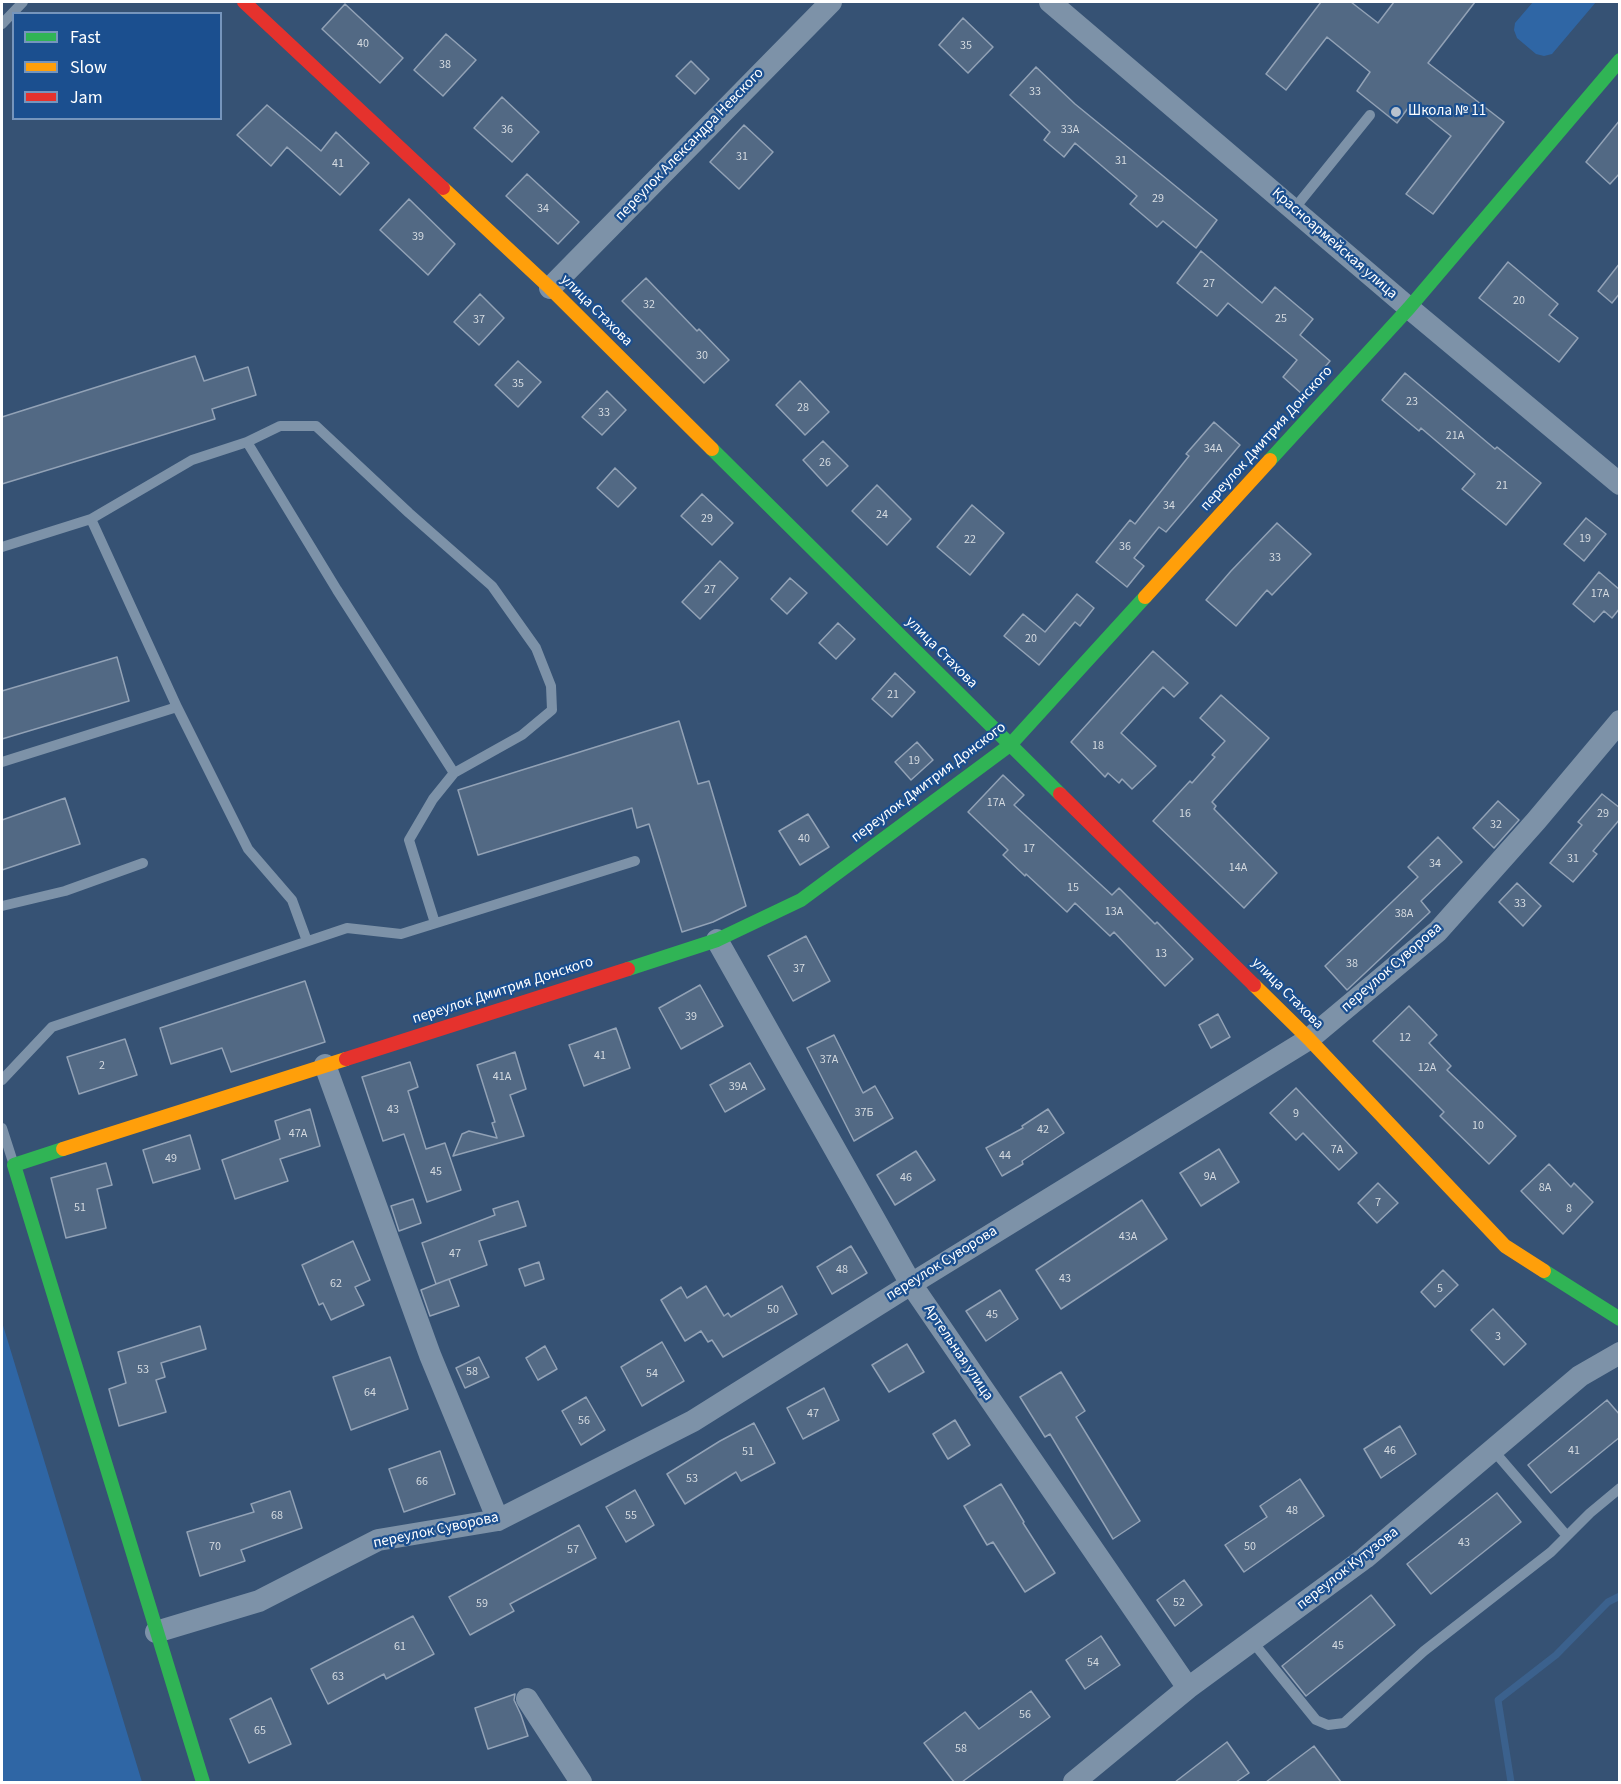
<!DOCTYPE html>
<html>
<head>
<meta charset="utf-8">
<style>
	body { margin:0 }
	#map { position:relative; width:1621px; height:1784px; overflow:hidden; background:#365274; font-family:"Source Sans 3",sans-serif }
	canvas { display:block }
	.frame { position:absolute; inset:0; border:3px solid #fff; pointer-events:none }
	.legend { position:absolute; left:12px; top:12px; width:210px; height:108px; box-sizing:border-box; background:#1b4f8f; border:2px solid #7695bc; margin:0; padding:8px 10px; list-style:none; font-size:18px; color:#fff }
	.legend li { display:flex; align-items:center; gap:12px; height:30px }
	.legend b { width:30px; border:2px solid #7695bc }
</style>
</head>
<body>
<div id="map">
<canvas width="1621" height="1784"></canvas>
<div class="frame"></div>
<ul class="legend">
<li><b style="height:8px;background:#30b455"></b>Fast</li>
<li><b style="height:8px;background:#ff9f0a"></b>Slow</li>
<li><b style="height:8px;background:#e5322d"></b>Jam</li>
</ul>
</div>
<script>
const ctx = document.querySelector('canvas').getContext('2d');
ctx.lineJoin = 'round';
function fillPath(path, color) { ctx.fillStyle = color; ctx.fill(path, 'evenodd'); }
const toPath = rows => new Path2D(rows.map(r => 'M' + r).join(''));
function strokePath(path, color, width, dash) { ctx.strokeStyle = color; ctx.lineWidth = width; ctx.lineCap = dash ? 'butt' : 'round'; ctx.setLineDash(dash || []); ctx.stroke(path); }
function label(font, color, halo, rows, align = 'center') {
  ctx.font = font + ' "Source Sans 3",sans-serif'; ctx.lineWidth = 4.5; ctx.setLineDash([]); ctx.textBaseline = 'middle'; ctx.strokeStyle = halo; ctx.fillStyle = color; for (const [text, x, y, turn = 0] of rows) {
    ctx.save(); ctx.translate(x, y); ctx.rotate((+turn || 0) * Math.PI / 180); ctx.textAlign = isNaN(turn) ? turn : align; if (halo) ctx.strokeText(text, 0, 0); ctx.fillText(text, 0, 0); ctx.restore();
  }
}
const green = toPath([
	[1533,2,1596,2,1552,54,1544,56,1536,54,1517,38,1514,30,1515,23],
	[2,1322,142,1782,2,1782]
]);
const stream = toPath([
	[1511,1782,1498,1700,1556,1655,1608,1602,1620,1596]
]);
const building = toPath([
	[1321,2,1351,2,1378,23,1394,2,1475,2,1428,63,1504,122,1433,214,1406,194,1451,136,1411,104,1397,123,1357,91,1370,72,1327,37,1286,90,1266,74,1321,2],
	[345,4,403,58,380,83,322,29,345,4],
	[963,18,993,47,968,73,939,45,963,18],
	[446,34,476,60,443,96,414,70,446,34],
	[691,61,709,79,695,94,676,76,691,61],
	[1036,67,1075,104,1217,220,1196,248,1163,221,1157,227,1130,204,1137,196,1075,143,1064,157,1044,140,1050,132,1010,95,1036,67],
	[502,97,539,132,512,162,474,128,502,97],
	[267,105,321,151,336,132,369,163,340,195,287,147,271,166,237,135,267,105],
	[1620,120,1620,173,1610,184,1586,162,1620,120],
	[744,125,773,152,739,189,710,162,744,125],
	[527,174,579,222,558,244,506,196,527,174],
	[409,199,455,244,428,275,380,230,409,199],
	[1201,251,1262,303,1275,287,1313,319,1300,335,1330,361,1302,394,1283,377,1297,360,1228,303,1217,316,1177,283,1201,251],
	[1508,262,1558,304,1549,315,1578,338,1559,362,1479,298,1508,262],
	[1620,263,1620,293,1612,303,1598,291,1620,263],
	[646,278,697,331,699,329,729,360,704,383,622,301,646,278],
	[480,294,504,318,479,345,454,322,480,294],
	[195,356,204,381,248,367,256,395,212,409,215,419,2,484,2,417,195,356],
	[518,361,541,382,518,407,495,385,518,361],
	[1405,373,1495,449,1497,447,1541,483,1506,525,1462,489,1475,474,1421,428,1419,431,1382,400,1405,373],
	[800,381,829,412,805,435,776,405,800,381],
	[607,391,626,410,602,435,582,417,607,391],
	[1214,422,1240,445,1166,532,1159,527,1134,558,1144,566,1127,587,1096,562,1130,520,1135,524,1189,456,1186,454,1214,422],
	[823,441,848,466,827,486,803,460,823,441],
	[615,468,636,488,618,507,597,488,615,468],
	[877,485,911,519,887,545,852,511,877,485],
	[702,494,733,523,712,545,681,516,702,494],
	[972,505,1004,533,970,575,937,547,972,505],
	[1586,518,1606,534,1584,561,1564,544,1586,518],
	[1277,523,1311,554,1272,595,1267,590,1236,626,1206,600,1231,571,1277,523],
	[720,561,738,578,700,619,682,602,720,561],
	[1599,572,1620,590,1620,608,1612,618,1604,611,1594,622,1573,604,1599,572],
	[790,578,807,593,787,614,771,599,790,578],
	[1077,594,1094,608,1080,626,1075,622,1039,665,1004,636,1023,614,1045,632,1077,594],
	[838,623,855,639,836,659,819,643,838,623],
	[1153,651,1188,683,1174,697,1163,687,1121,733,1156,766,1132,789,1122,779,1119,783,1108,773,1105,777,1071,742,1153,651],
	[117,657,129,701,2,739,2,691,117,657],
	[895,673,915,692,892,717,872,699,895,673],
	[1221,695,1269,738,1212,802,1216,806,1214,809,1277,873,1244,908,1153,821,1190,781,1192,783,1215,757,1212,755,1225,741,1200,718,1221,695],
	[679,721,698,784,709,781,746,906,713,922,682,932,649,824,637,828,632,808,478,855,458,790,679,721],
	[917,742,933,760,911,780,895,762,917,742],
	[1003,775,1024,795,1014,805,1112,895,1119,888,1155,924,1157,922,1193,959,1165,986,1114,932,1110,936,1075,903,1067,912,1026,874,1025,876,1003,855,1008,850,968,812,1003,775],
	[1602,794,1620,808,1620,819,1593,851,1597,854,1573,882,1550,863,1582,825,1578,822,1602,794],
	[65,798,80,844,2,870,2,820,65,798],
	[1498,801,1519,820,1494,848,1473,828,1498,801],
	[808,814,829,847,800,865,779,831,808,814],
	[1438,837,1462,862,1421,901,1430,912,1347,990,1325,966,1418,877,1408,867,1438,837],
	[1517,883,1541,906,1523,926,1499,902,1517,883],
	[806,936,830,981,793,1001,768,956,806,936],
	[305,981,325,1042,231,1072,222,1048,171,1064,160,1028,305,981],
	[700,985,723,1026,681,1049,659,1008,700,985],
	[1409,1006,1437,1035,1429,1043,1451,1066,1447,1070,1516,1136,1489,1164,1440,1116,1444,1112,1373,1041,1409,1006],
	[1218,1014,1230,1037,1211,1048,1199,1025,1218,1014],
	[616,1028,630,1068,584,1086,569,1045,616,1028],
	[834,1035,863,1093,875,1086,893,1118,854,1141,807,1048,834,1035],
	[125,1039,137,1075,79,1094,67,1057,125,1039],
	[515,1052,526,1089,510,1095,524,1136,453,1156,462,1134,469,1131,497,1138,492,1123,495,1122,477,1065,515,1052],
	[410,1062,418,1087,408,1091,426,1149,445,1143,461,1190,427,1202,404,1134,383,1141,362,1077,410,1062],
	[750,1063,765,1089,725,1112,710,1085,750,1063],
	[1296,1088,1357,1153,1339,1170,1303,1133,1296,1140,1270,1113,1296,1088],
	[310,1109,320,1146,280,1159,288,1181,235,1199,222,1160,280,1139,275,1121,310,1109],
	[1048,1109,1064,1133,1022,1161,1023,1164,1002,1176,986,1148,1023,1128,1022,1126,1048,1109],
	[190,1135,200,1169,153,1183,143,1150,190,1135],
	[1219,1149,1239,1182,1201,1206,1180,1173,1219,1149],
	[916,1151,935,1180,895,1205,877,1175,916,1151],
	[106,1163,112,1185,97,1189,106,1228,66,1238,51,1178,106,1163],
	[1549,1164,1571,1187,1574,1183,1593,1202,1563,1234,1521,1191,1549,1164],
	[1378,1183,1398,1203,1377,1223,1358,1203,1378,1183],
	[413,1199,421,1223,399,1231,391,1206,413,1199],
	[1142,1200,1167,1239,1061,1309,1036,1270,1142,1200],
	[518,1201,526,1226,479,1241,487,1265,436,1284,422,1243,495,1215,493,1209,518,1201],
	[353,1241,370,1280,355,1287,364,1305,331,1320,323,1303,319,1305,302,1265,353,1241],
	[851,1246,867,1273,832,1294,817,1267,851,1246],
	[539,1262,544,1279,525,1286,519,1269,539,1262],
	[1443,1270,1458,1285,1435,1307,1421,1292,1443,1270],
	[449,1279,459,1306,430,1316,421,1290,449,1279],
	[706,1286,724,1316,728,1313,731,1317,782,1286,797,1314,723,1357,712,1340,708,1342,701,1331,685,1341,661,1300,681,1287,687,1298,706,1286],
	[1000,1290,1018,1319,986,1341,966,1311,1000,1290],
	[1493,1309,1526,1344,1504,1365,1471,1330,1493,1309],
	[200,1326,206,1349,161,1363,165,1377,156,1380,166,1412,119,1426,109,1389,126,1383,118,1352,200,1326],
	[662,1342,684,1381,642,1406,621,1367,662,1342],
	[907,1344,924,1372,889,1392,872,1365,907,1344],
	[545,1346,557,1369,538,1380,526,1358,545,1346],
	[390,1357,408,1409,351,1430,333,1377,390,1357],
	[479,1357,489,1377,465,1388,456,1368,479,1357],
	[1061,1372,1085,1411,1076,1417,1140,1521,1113,1539,1050,1434,1045,1437,1020,1397,1061,1372],
	[824,1388,839,1420,803,1439,787,1408,824,1388],
	[586,1397,605,1430,581,1445,562,1411,586,1397],
	[1607,1400,1620,1415,1620,1437,1551,1493,1528,1465,1607,1400],
	[955,1420,970,1445,948,1459,933,1434,955,1420],
	[754,1423,775,1463,741,1481,736,1472,685,1504,667,1474,720,1441,754,1423],
	[1400,1426,1416,1454,1381,1478,1364,1449,1400,1426],
	[440,1451,455,1494,404,1512,389,1469,440,1451],
	[1300,1479,1324,1516,1244,1572,1225,1545,1267,1517,1260,1506,1300,1479],
	[1001,1484,1024,1522,1023,1523,1055,1573,1025,1592,993,1542,987,1545,964,1506,1001,1484],
	[635,1490,654,1525,626,1542,606,1507,635,1490],
	[290,1491,302,1528,241,1550,245,1561,200,1576,187,1532,254,1512,251,1504,290,1491],
	[1497,1493,1521,1522,1431,1594,1407,1564,1497,1493],
	[579,1525,596,1558,510,1604,514,1611,470,1635,449,1597,579,1525],
	[1184,1580,1202,1605,1175,1626,1157,1600,1184,1580],
	[1371,1595,1395,1625,1306,1696,1282,1666,1371,1595],
	[413,1616,434,1654,386,1679,384,1674,328,1704,311,1669,413,1616],
	[1101,1636,1120,1665,1085,1689,1066,1660,1101,1636],
	[1031,1691,1050,1717,962,1782,954,1782,924,1743,965,1712,979,1729,1031,1691],
	[515,1694,514,1700,521,1715,528,1736,488,1749,475,1708,515,1694],
	[271,1698,291,1744,249,1763,230,1719,271,1698],
	[1227,1742,1249,1773,1236,1782,1175,1782,1227,1742],
	[1314,1746,1341,1782,1266,1782,1314,1746]
]);
const lane = toPath([
	[2,24,23,2],
	[1294,209,1370,115],
	[247,442,337,590,454,773],
	[91,519,192,460,247,442,280,426,316,426,409,513,492,586,536,648,551,686,552,710,522,735,454,773,433,799,409,840,435,923],
	[2,547,91,519,177,707],
	[2,762,177,707,248,849,292,900,307,941],
	[2,906,65,891,143,863],
	[2,1080,52,1027,347,928,401,934,635,861],
	[2,1128,13,1162],
	[1493,1450,1567,1536],
	[1252,1641,1316,1720,1328,1725,1344,1723,1424,1651,1551,1552,1590,1513,1620,1488]
]);
const street = toPath([
	[1050,2,1409,308,1620,484],
	[550,288,831,2],
	[717,940,911,1284,1188,1688],
	[325,1065,430,1355,498,1520],
	[156,1632,259,1601,378,1540,498,1520,693,1421,911,1284,1309,1039,1438,931,1536,821,1620,721],
	[527,1699,581,1782],
	[1074,1782,1188,1688,1365,1558,1580,1376,1620,1353]
]);
const fast = toPath([
	[712,449,1060,794],
	[1270,460,1409,308,1620,60],
	[628,969,717,940,801,900,1010,745,1145,597],
	[63,1149,14,1165,203,1782],
	[1544,1271,1620,1319]
]);
const slow = toPath([
	[443,188,550,288,712,449],
	[1145,597,1270,460],
	[1254,985,1309,1039,1505,1246,1544,1271],
	[63,1149,346,1059]
]);
const jam = toPath([
	[244,2,443,188],
	[1060,794,1254,985],
	[346,1059,628,969]
]);
const markers = [
	[1396,112,6,"#b9c2ce"]
];
const numberNames = [
	["40",363,44],
	["35",966,46],
	["38",445,65],
	["33",1035,92],
	["36",507,130],
	["33А",1070,130],
	["31",742,157],
	["31",1121,161],
	["41",338,164],
	["29",1158,199],
	["34",543,209],
	["39",418,237],
	["27",1209,284],
	["20",1519,301],
	["32",649,305],
	["25",1281,319],
	["37",479,320],
	["30",702,356],
	["35",518,384],
	["23",1412,402],
	["28",803,408],
	["33",604,413],
	["21А",1455,436],
	["34А",1213,449],
	["26",825,463],
	["21",1502,486],
	["34",1169,506],
	["24",882,515],
	["29",707,519],
	["19",1585,539],
	["22",970,540],
	["36",1125,547],
	["33",1275,558],
	["27",710,590],
	["17А",1600,594],
	["20",1031,639],
	["21",893,695],
	["18",1098,746],
	["19",914,761],
	["17А",996,803],
	["16",1185,814],
	["29",1603,814],
	["32",1496,825],
	["40",804,839],
	["17",1029,849],
	["31",1573,859],
	["34",1435,864],
	["14А",1238,868],
	["15",1073,888],
	["33",1520,904],
	["13А",1114,912],
	["38А",1404,914],
	["13",1161,954],
	["38",1352,964],
	["37",799,969],
	["39",691,1017],
	["12",1405,1038],
	["41",600,1056],
	["37А",829,1060],
	["2",102,1066],
	["12А",1427,1068],
	["41А",502,1077],
	["39А",738,1087],
	["43",393,1110],
	["37Б",864,1113],
	["9",1296,1114],
	["10",1478,1126],
	["42",1043,1130],
	["47А",298,1134],
	["7А",1337,1150],
	["44",1005,1156],
	["49",171,1159],
	["45",436,1172],
	["9А",1210,1177],
	["46",906,1178],
	["8А",1545,1188],
	["7",1378,1203],
	["51",80,1208],
	["8",1569,1209],
	["43А",1128,1237],
	["47",455,1254],
	["48",842,1270],
	["43",1065,1279],
	["62",336,1284],
	["5",1440,1289],
	["50",773,1310],
	["45",992,1315],
	["3",1498,1337],
	["53",143,1370],
	["58",472,1372],
	["54",652,1374],
	["64",370,1393],
	["47",813,1414],
	["56",584,1421],
	["46",1390,1451],
	["41",1574,1451],
	["51",748,1452],
	["53",692,1479],
	["66",422,1482],
	["48",1292,1511],
	["68",277,1516],
	["55",631,1516],
	["43",1464,1543],
	["70",215,1547],
	["50",1250,1547],
	["57",573,1550],
	["52",1179,1603],
	["59",482,1604],
	["45",1338,1646],
	["61",400,1647],
	["54",1093,1663],
	["63",338,1677],
	["56",1025,1715],
	["65",260,1731],
	["58",961,1749]
];
const poiNames = [
	["Школа № 11",1408,112]
];
const streetNames = [
	["переулок Александра Невского",690,145,-46],
	["Красноармейская улица",1334,244,41],
	["улица Стахова",596,311,45],
	["переулок Дмитрия Донского",1267,439,-48],
	["улица Стахова",941,653,45],
	["переулок Дмитрия Донского",929,783,-37],
	["переулок Суворова",1392,968,-41],
	["переулок Дмитрия Донского",503,991,-18],
	["улица Стахова",1287,994,45],
	["переулок Суворова",942,1264,-32],
	["Артельная улица",958,1353,56],
	["переулок Суворова",436,1531,-12],
	["переулок Кутузова",1348,1569,-38]
];
fillPath(green, '#2f66a5');
strokePath(stream, '#3b618d', 7);
fillPath(building, '#526984');
strokePath(building, '#92a2b6', 1.5);
strokePath(lane, '#7d92a8', 10);
strokePath(street, '#7d92a8', 22);
strokePath(fast, '#30b455', 14);
strokePath(slow, '#ff9f0a', 14);
strokePath(jam, '#e5322d', 14);
for (const [x, y, r, color] of markers) { const dot = new Path2D(); dot.arc(x, y, r, 0, 2 * Math.PI); ctx.fillStyle = color; ctx.fill(dot); strokePath(dot, '#1b4f8f', 2); }
label('12px', '#d4dae0', null, numberNames);
label('15px', '#fff', '#1b4f8f', poiNames, 'left');
label('15px', '#fff', '#1b4f8f', streetNames);
</script>
</body>
</html>
